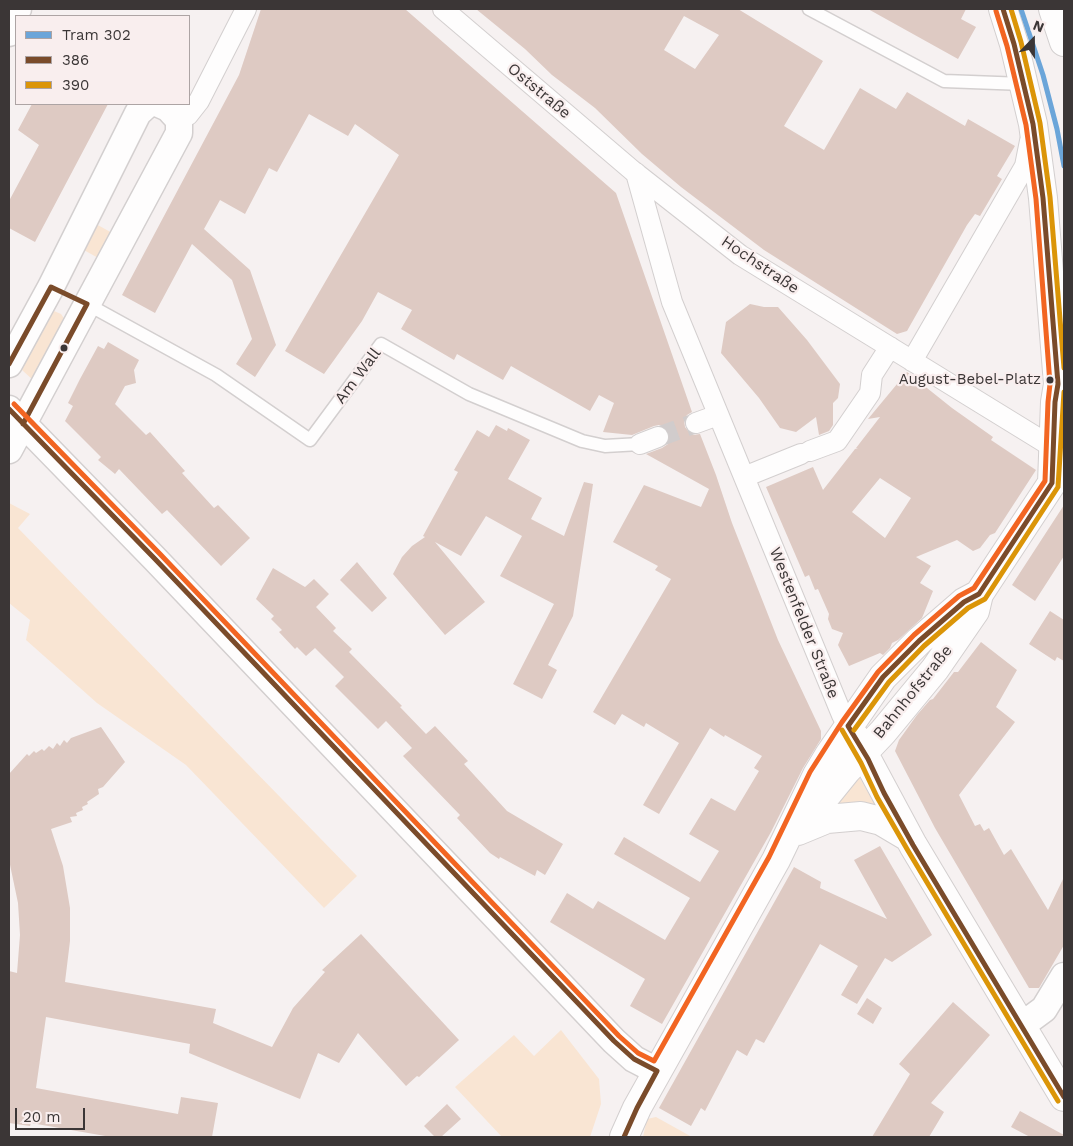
<!DOCTYPE html>
<html>
<head>
<meta charset="utf-8">
<style>
	body { margin:0 }
	#map { position:relative; width:1073px; height:1146px; overflow:hidden; background:#f6f1f1; font-family:"Work Sans",sans-serif }
	canvas { display:block }
	.frame { position:absolute; inset:0; border:10px solid #3b3636; pointer-events:none }
	.legend { position:absolute; left:15px; top:15px; width:175px; height:90px; box-sizing:border-box; background:#f9eeee; border:1px solid #ada4a4; margin:0; padding:6px 9px; list-style:none; font-size:15px; color:#3b3636 }
	.legend li { display:flex; align-items:center; gap:10px; height:25px }
	.legend b { width:25px; border:1px solid #ada4a4 }
	.north { position:absolute; left:1008px; top:15px; width:50px; height:50px; -webkit-text-stroke:4px #f9eeee; paint-order:stroke; rotate:22deg; font-size:14px; font-weight:700; line-height:20px; text-align:center; color:#3b3636 }
	.north::after { content:''; display:block; margin:auto; width:18px; height:22px; background:#3b3636; clip-path:polygon(50% 0,100% 100%,50% 72%,0 100%) }
	.scale { position:absolute; left:15px; top:1108px; width:70px; height:22px; box-sizing:border-box; border:2px solid #3b3636; border-top:0; padding-left:6px; font-size:15px; line-height:18px; white-space:nowrap; color:#3b3636; -webkit-text-stroke:4px #f9eeee; paint-order:stroke }
</style>
</head>
<body>
<div id="map">
<canvas width="1073" height="1146"></canvas>
<div class="frame"></div>
<ul class="legend">
<li><b style="height:6px;background:#6ba5d9"></b>Tram 302</li>
<li><b style="height:6px;background:#7a4b2a"></b>386</li>
<li><b style="height:6px;background:#db9508"></b>390</li>
</ul>
<div class="north">N</div>
<div class="scale">20 m</div>
</div>
<script>
const ctx = document.querySelector('canvas').getContext('2d');
ctx.lineJoin = 'round';
function fillPath(path, color) { ctx.fillStyle = color; ctx.fill(path, 'evenodd'); }
const toPath = rows => new Path2D(rows.map(r => 'M' + r).join(''));
function strokePath(path, color, width, dash) { ctx.strokeStyle = color; ctx.lineWidth = width; ctx.lineCap = dash ? 'butt' : 'round'; ctx.setLineDash(dash || []); ctx.stroke(path); }
function label(font, color, halo, rows, align = 'center') {
  ctx.font = font + ' "Work Sans",sans-serif'; ctx.lineWidth = 4.5; ctx.setLineDash([]); ctx.textBaseline = 'middle'; ctx.strokeStyle = halo; ctx.fillStyle = color; for (const [text, x, y, turn = 0] of rows) {
    ctx.save(); ctx.translate(x, y); ctx.rotate((+turn || 0) * Math.PI / 180); ctx.textAlign = isNaN(turn) ? turn : align; if (halo) ctx.strokeText(text, 0, 0); ctx.fillText(text, 0, 0); ctx.restore();
  }
}
const green = toPath([
	[96,224,114,234,100,259,82,249],
	[54,311,61,314,65,320,34,381,22,370,46,316],
	[9,503,30,514,18,528,357,876,324,908,186,765,97,703,26,640,30,620,9,603],
	[855,776,860,778,877,808,826,806],
	[561,1030,599,1079,601,1104,590,1137,502,1137,455,1087,514,1035,534,1056],
	[656,1117,692,1137,643,1137,647,1119]
]);
const building = toPath([
	[261,9,405,9,616,193,692,412,687,415,684,420,685,427,689,432,693,435,700,434,716,475,732,523,778,640,821,731,821,739,803,768,771,832,662,1024,630,1006,645,979,550,922,567,893,593,909,598,901,665,940,690,898,614,854,624,837,700,882,719,851,689,834,711,798,735,811,759,771,754,768,762,756,725,735,724,737,710,728,659,814,643,805,679,743,646,723,644,727,622,714,615,725,593,712,671,579,655,570,658,566,613,542,644,485,701,507,709,489,646,454,662,448,668,444,670,438,669,433,665,427,659,425,654,426,632,435,603,432,614,403,599,395,590,411,511,366,503,380,457,354,454,360,401,329,412,310,378,292,362,321,324,374,285,351,399,155,355,124,348,136,309,114,277,172,269,168,245,214,220,200,204,229,250,270,276,345,255,377,236,364,252,339,232,280,192,244,155,313,122,295,239,75],
	[476,9,738,9,823,61,784,126,824,150,860,88,896,109,907,92,965,126,968,119,1015,146,997,176,1002,179,980,216,975,214,967,225,907,331,897,334,764,250,681,187,642,154,595,108,552,75,525,49],
	[684,16,719,35,695,69,664,50],
	[868,9,966,9,961,19,976,27,958,59],
	[32,104,108,104,35,242,9,228,9,201,39,145,18,130],
	[750,304,764,307,778,307,807,340,840,384,838,398,833,403,833,425,829,431,819,435,816,417,796,432,780,428,759,398,721,353,726,322],
	[108,342,139,360,134,370,136,383,125,386,115,404,146,435,150,432,185,471,182,473,214,508,218,505,250,538,221,566,167,510,162,514,119,469,115,474,98,460,101,457,65,421,73,406,68,403,80,379,98,346,104,349],
	[907,372,952,408,993,437,991,440,1036,470,995,533,990,535,980,548,973,551,957,540,916,557,931,566,920,583,933,591,922,618,898,640,892,643,890,648,883,655,880,653,849,666,838,645,843,633,832,629,828,619,829,614,818,589,815,590,809,575,805,577,766,487,813,467,823,490,855,449,858,448,856,448,880,417,868,419],
	[880,478,911,498,885,538,852,512],
	[496,425,507,431,508,428,530,440,508,479,542,498,531,519,564,536,584,482,593,484,573,616,548,665,557,670,542,699,513,684,554,604,500,576,522,536,486,516,461,556,435,542,485,602,445,635,393,574,402,557,412,546,425,537,423,536,458,472,454,470,477,430,489,437],
	[1064,505,1064,556,1035,601,1012,585],
	[357,562,387,598,372,612,340,580],
	[273,568,305,587,314,579,329,594,316,607,336,628,333,631,352,649,349,652,402,706,400,707,426,734,435,726,468,761,464,764,507,811,563,844,545,875,537,870,535,876,500,857,499,859,490,853,457,818,460,815,403,756,412,748,386,721,378,729,335,686,344,677,315,648,306,656,297,647,295,649,279,632,282,630,271,619,274,616,256,599],
	[1050,611,1064,620,1064,661,1057,657,1055,661,1029,644],
	[981,642,1017,670,996,707,1015,722,959,795,975,826,980,824,984,831,989,828,1004,855,1011,849,1048,910,1064,877,1064,945,1039,988,1029,988,935,828,895,751,899,740,917,715,930,700,933,699,954,672,958,672],
	[101,727,125,762,103,787,98,789,99,794,87,802,88,804,82,807,83,810,76,813,77,816,70,817,72,822,51,829,63,866,70,908,70,941,65,982,216,1009,213,1023,272,1047,293,1008,325,972,322,970,361,934,459,1040,419,1077,417,1076,406,1086,358,1033,339,1063,318,1053,300,1099,189,1053,190,1044,46,1017,36,1088,178,1114,181,1097,218,1103,212,1137,111,1137,31,1123,30,1126,9,1123,9,971,17,973,20,935,18,903,9,860,9,774,27,754,29,756,34,751,36,753,42,749,44,751,49,746,53,749,57,743,60,746,64,740,67,743,71,738],
	[880,846,932,935,892,962,885,958,857,1004,841,995,858,966,820,944,764,1043,756,1039,747,1056,737,1050,705,1111,701,1108,691,1126,659,1108,794,867,821,882,820,888,887,919,854,860],
	[867,998,882,1008,873,1024,857,1014],
	[953,1002,990,1035,931,1103,944,1112,929,1137,872,1137,910,1074,899,1064],
	[447,1104,461,1119,441,1137,435,1137,424,1126],
	[1020,1111,1064,1135,1064,1137,1030,1137,1011,1127]
]);
const pedestrianTunnel = toPath([
	[658,437,696,423]
]);
const service = toPath([
	[809,9,944,81,1024,84],
	[87,304,216,375,310,440,381,344,469,394,582,441,605,446,640,444]
]);
const pedestrian = toPath([
	[443,9,633,171,740,255,1054,448],
	[179,120,188,115,199,101,246,9],
	[636,173,672,302,842,715,848,726],
	[912,361,1025,166,1030,141],
	[696,423,718,415],
	[640,444,658,437],
	[810,451,837,441,870,393,872,375,890,347],
	[744,477,801,454]
]);
const minor = toPath([
	[9,33,10,21,18,9],
	[9,364,51,287,138,113,148,104],
	[9,409,155,559,614,1041,634,1059,657,1071],
	[9,450,179,133,179,120,168,108,159,104],
	[1021,1026,1044,1009,1064,976]
]);
const tertiary = toPath([
	[1003,9,1014,44,1033,124,1043,198,1058,384,1055,402,1052,483],
	[1053,9,1064,42],
	[855,737,913,845,1064,1097],
	[809,817,847,770,883,732,935,669,975,611,979,594,1052,483,1064,469],
	[798,831,827,819,861,816,881,821,908,837],
	[624,1137,637,1108,776,860,817,775,829,755,883,677,919,641,964,602,979,594]
]);
const bus1 = toPath([
	[1003,9,1014,44,1033,124,1043,198,1058,384,1055,402,1052,483,979,594,964,602,919,641,883,677,848,726,868,759,884,793,913,845,1064,1097],
	[9,364,51,287,87,304,23,424],
	[9,409,155,559,614,1041,634,1059,657,1071],
	[624,1137,637,1108,657,1071]
]);
const bus2 = toPath([
	[1011,9,1021,42,1040,123,1050,197,1064,368],
	[842,730,861,763,877,797,907,849,1058,1101],
	[854,730,889,682,924,646,968,608,985,599,1058,487,1064,392]
]);
const bus3 = toPath([
	[14,404,160,554,619,1036,638,1053,654,1061,769,857,810,772,842,722,878,672,914,635,959,596,974,588,1045,481,1048,402,1050,384,1036,199,1026,125,1007,46,996,11]
]);
const tram1 = toPath([
	[1021,9,1043,75,1057,129,1064,166]
]);
const markers = [
	[64,348,4.5,"#3b3636"],
	[1050,380,4.5,"#3b3636"]
];
const busNames = [
	["August-Bebel-Platz",1041,380]
];
const streetNames = [
	["Oststraße",539,91,40],
	["Hochstraße",760,265,34],
	["Am Wall",358,376,-53],
	["Westenfelder Straße",804,623,68],
	["Bahnhofstraße",913,692,-51]
];
fillPath(green, '#f9e5d3');
fillPath(building, '#decac3');
strokePath(pedestrianTunnel, '#d1cccc', 20, [20, 10]);
strokePath(service, '#d3cfcf', 15);
strokePath(pedestrian, '#d3cfcf', 22);
strokePath(minor, '#d3cfcf', 29);
strokePath(tertiary, '#d3cfcf', 30);
strokePath(service, '#fefdfd', 12);
strokePath(pedestrian, '#fefdfd', 20);
strokePath(minor, '#fefdfd', 26);
strokePath(tertiary, '#fefdfd', 28);
strokePath(bus1, '#7a4b2a', 5);
strokePath(bus2, '#db9508', 5);
strokePath(bus3, '#f26522', 5);
strokePath(tram1, '#6ba5d9', 5);
for (const [x, y, r, color] of markers) { const dot = new Path2D(); dot.arc(x, y, r, 0, 2 * Math.PI); ctx.fillStyle = color; ctx.fill(dot); strokePath(dot, '#f9eeee', 2); }
label('15px', '#3b3636', '#f9eeee', busNames, 'right');
label('16px', '#3b3636', '#f9eeee', streetNames);
</script>
</body>
</html>
